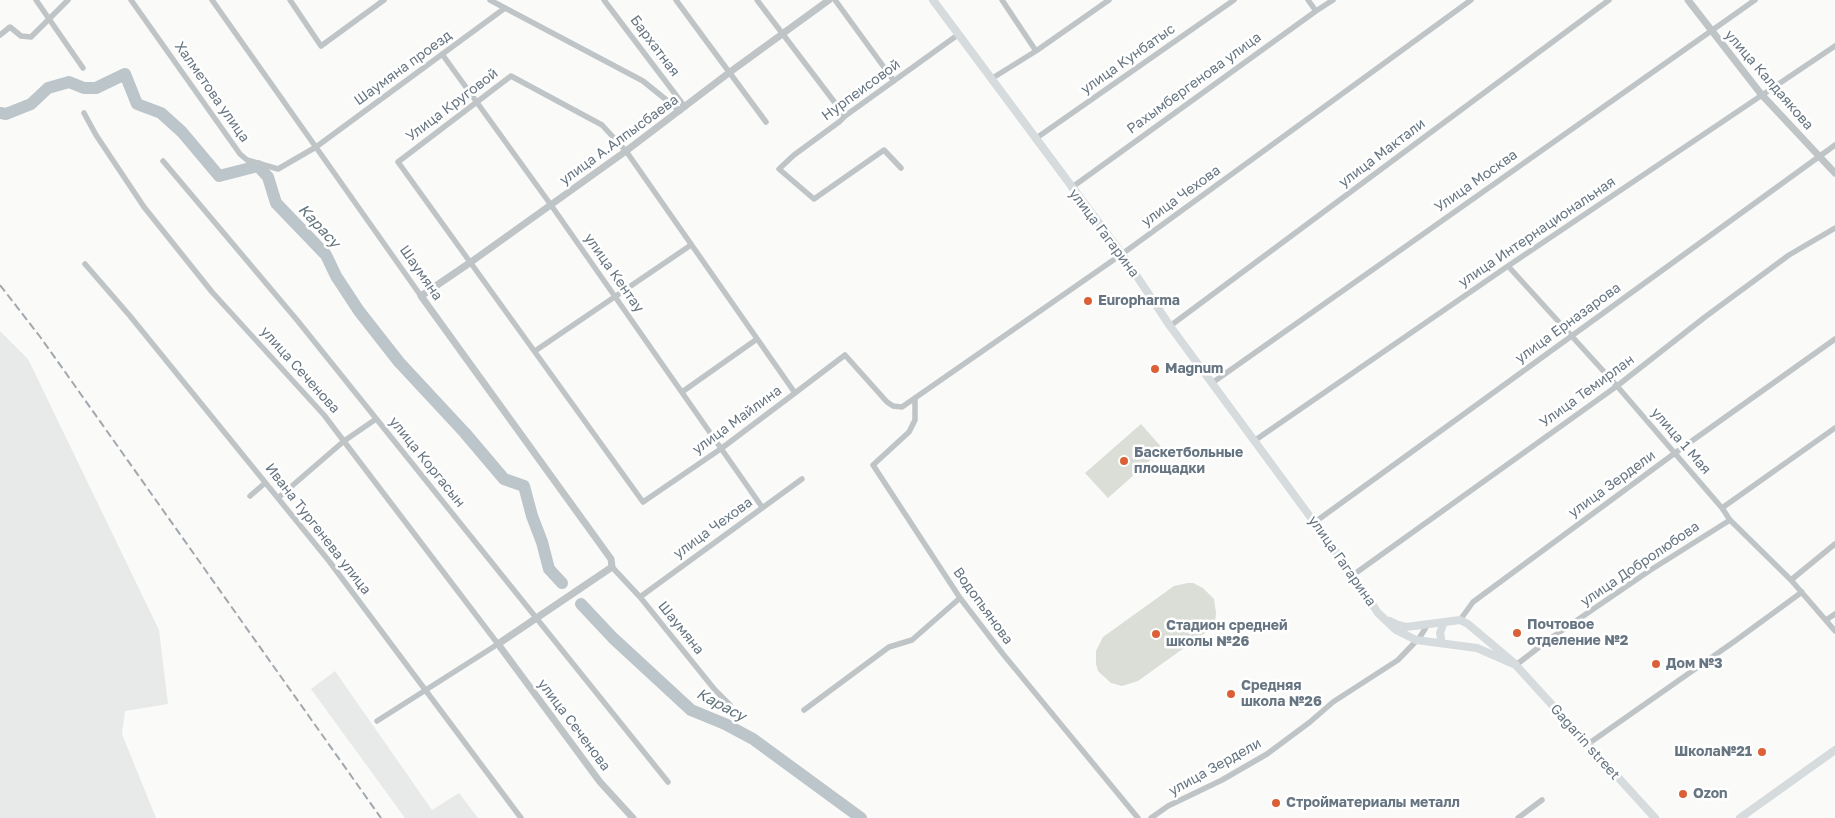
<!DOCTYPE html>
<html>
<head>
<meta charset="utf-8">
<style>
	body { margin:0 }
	canvas { display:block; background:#fafaf8 }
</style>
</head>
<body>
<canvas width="1835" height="818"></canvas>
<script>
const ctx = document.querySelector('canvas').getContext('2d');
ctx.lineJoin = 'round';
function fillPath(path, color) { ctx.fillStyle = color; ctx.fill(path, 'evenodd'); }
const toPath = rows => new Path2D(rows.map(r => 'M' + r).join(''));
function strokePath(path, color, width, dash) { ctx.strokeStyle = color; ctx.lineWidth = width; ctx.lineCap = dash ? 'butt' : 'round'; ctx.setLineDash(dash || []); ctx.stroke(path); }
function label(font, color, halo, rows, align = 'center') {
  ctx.font = font + ' "Golos Text",sans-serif'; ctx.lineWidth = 5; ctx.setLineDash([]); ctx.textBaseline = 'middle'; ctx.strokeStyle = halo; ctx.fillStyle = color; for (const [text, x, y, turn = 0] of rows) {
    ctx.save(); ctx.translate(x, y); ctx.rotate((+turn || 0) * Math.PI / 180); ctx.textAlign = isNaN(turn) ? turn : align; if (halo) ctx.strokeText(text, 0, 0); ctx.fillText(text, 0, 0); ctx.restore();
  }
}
const built = toPath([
	[0,331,28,359,159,630,168,704,125,711,122,734,156,818,0,818],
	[335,671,432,810,459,793,478,818,405,818,311,689]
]);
const green = toPath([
	[1141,424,1163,449,1108,498,1085,473],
	[1188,583,1193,583,1203,588,1214,599,1216,613,1215,622,1209,630,1138,681,1122,686,1111,683,1098,671,1096,664,1096,651,1103,637,1174,586]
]);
const river = toPath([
	[0,113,6,114,31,104,48,88,69,82,84,88,96,88,125,74,137,104,161,113,182,132,219,176,258,166,268,177,276,203,326,255,336,276,359,311,399,362,465,433,504,479,524,486,532,516,542,542,549,569,562,583],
	[581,604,613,638,691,710,725,724,753,739,861,818]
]);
const minor = toPath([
	[36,0,83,68],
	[131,0,240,154,247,160,278,169,316,147,505,8],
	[212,0,421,296],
	[290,0,321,46,384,0],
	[490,0,643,81,680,111],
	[604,0,685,107],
	[676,0,766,122],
	[757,0,845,116],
	[835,0,894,81],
	[1002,0,1036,51],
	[1308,0,1316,11],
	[0,35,10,27,21,36,31,37,68,0],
	[442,54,551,205,762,507],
	[991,79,1036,51,1109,0],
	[84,113,96,135,144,207,212,292,324,415,498,644,377,721],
	[1035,139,1234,0],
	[163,161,297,320,668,782],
	[901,168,884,150,814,199,779,169,794,155,839,122,845,116,959,34],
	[1071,188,1316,11,1333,0],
	[85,264,130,316,329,561,521,818],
	[1508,266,1617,386,1722,508,1730,520,1791,580,1835,631],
	[1170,326,1609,0],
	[535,351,691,245],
	[1212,383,1755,0],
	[682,392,757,339],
	[795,393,626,151,602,125,511,76,398,162,643,502,722,448,795,393,845,355,887,402,893,406,902,407,1122,254,1471,0],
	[915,399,915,420,909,432,873,465,960,598,1003,654,1138,818],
	[1254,441,1508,266,1835,46],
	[250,496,265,483],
	[278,498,344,441,376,419],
	[1722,508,1835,428],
	[1315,522,1835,145],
	[612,567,640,597,715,690,730,705],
	[1353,575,1617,386,1705,317,1789,255,1835,228],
	[1791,580,1835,544],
	[640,597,802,479],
	[1460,620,1473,602,1675,453,1835,339],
	[1826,620,1835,614],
	[1516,665,1551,638,1649,571,1730,520],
	[804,710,889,647,912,640,960,598],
	[1588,744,1735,641,1802,592],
	[1151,818,1168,806,1222,780,1267,754,1310,722,1333,702,1398,660,1420,637,1428,624],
	[1518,818,1542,800]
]);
const tertiary = toPath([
	[1688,0,1761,94,1835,173],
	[633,818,600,782,498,644,612,567,611,559,421,296,471,262,626,151,730,72,829,0]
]);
const secondary = toPath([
	[933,0,1122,254,1170,326,1353,575,1378,613,1396,630,1416,640,1477,648,1516,665],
	[1390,621,1398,625,1406,627,1460,620,1468,624,1513,662,1655,818],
	[1442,643,1440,633,1444,622],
	[1740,818,1835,750]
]);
const rail = toPath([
	[0,285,41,338,381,818]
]);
const markers = [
	[1088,301,5,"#db6037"],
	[1155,369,5,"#db6037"],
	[1124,461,5,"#db6037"],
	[1517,633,5,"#db6037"],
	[1156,634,5,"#db6037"],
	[1656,664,5,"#db6037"],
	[1231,694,5,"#db6037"],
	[1762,752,5,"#db6037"],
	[1683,794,5,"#db6037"],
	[1276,803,5,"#db6037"]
];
const streetNames = [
	["Бархатная",655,46,53],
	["улица Кунбатыс",1128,59,-35],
	["Шаумяна проезд",403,68,-36],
	["улица Калдаякова",1769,80,49],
	["Рахымбергенова улица",1194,83,-36],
	["Нурпеисовой",861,90,-36],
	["Халметова улица",212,92,55],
	["Улица Круговой",452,105,-37],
	["улица А.Алпысбаева",619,140,-36],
	["улица Мактали",1382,153,-37],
	["Улица Москва",1476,181,-35],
	["улица Чехова",1181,196,-36],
	["улица Интернациональная",1537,232,-34],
	["улица Гагарина",1104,233,53],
	["Шаумяна",421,273,55],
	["улица Кентау",614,273,55],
	["улица Ерназарова",1568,323,-36],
	["улица Сеченова",300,370,48],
	["Улица Темирлан",1587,391,-36],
	["улица Майлина",737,420,-36],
	["улица 1 Мая",1681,441,49],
	["улица Коргасын",427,462,51],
	["улица Зердели",1612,484,-36],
	["улица Чехова",713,528,-36],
	["Ивана Тургенева улица",318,529,52],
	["улица Гагарина",1342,561,55],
	["улица Добролюбова",1640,564,-34],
	["Водопьянова",983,606,54],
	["Шаумяна",681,628,51],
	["улица Сеченова",574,725,53],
	["Gagarin street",1585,742,48],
	["улица Зердели",1215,767,-29]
];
const poiNames = [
	["Europharma",1098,301],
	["Magnum",1165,369],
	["Баскетбольные",1134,453],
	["площадки",1134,469],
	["Почтовое",1527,625],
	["отделение №2",1527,641],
	["Стадион средней",1166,626],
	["школы №26",1166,642],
	["Дом №3",1666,664],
	["Средняя",1241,686],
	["школа №26",1241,702],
	["Школа№21",1752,752,"right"],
	["Ozon",1693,794],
	["Стройматериалы металл",1286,803]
];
const waterNames = [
	["Карасу",319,226,47],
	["Карасу",721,705,28]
];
fillPath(built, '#e8e9e9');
fillPath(green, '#daded7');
strokePath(river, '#bbc5ca', 12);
strokePath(minor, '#bfc4c7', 5.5);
strokePath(tertiary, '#bfc4c7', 7);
strokePath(secondary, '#d6dbde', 8);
strokePath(rail, '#a1a8ae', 2, [8, 4]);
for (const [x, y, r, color] of markers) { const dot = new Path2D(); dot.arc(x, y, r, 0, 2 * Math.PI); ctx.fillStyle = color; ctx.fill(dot); strokePath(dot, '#fff', 2); }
label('14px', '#667581', '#fff', streetNames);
label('bold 14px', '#667581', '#fff', poiNames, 'left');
label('italic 15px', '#61737b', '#fff', waterNames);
</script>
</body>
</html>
